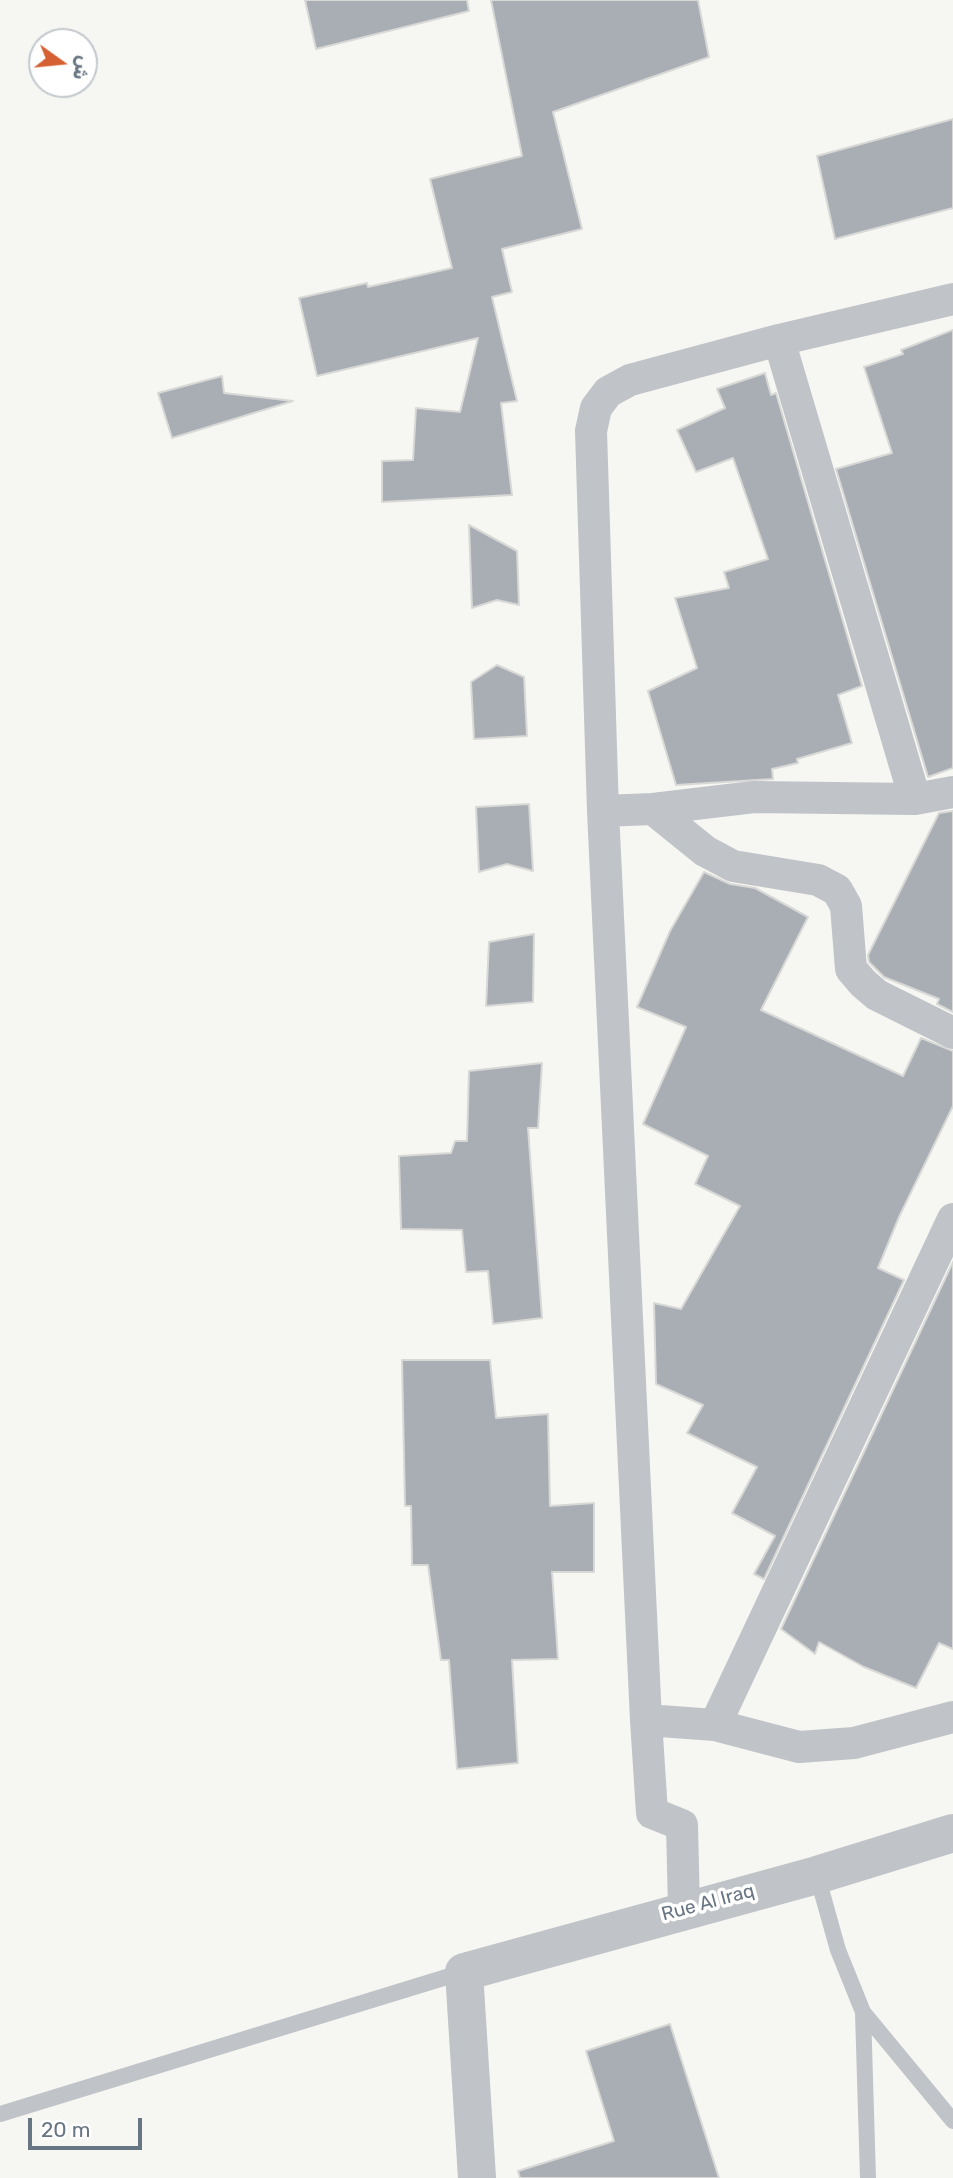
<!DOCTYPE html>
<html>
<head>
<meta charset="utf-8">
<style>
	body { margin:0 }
	#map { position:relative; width:953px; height:2178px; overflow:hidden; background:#f6f6f3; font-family:Rubik,"Noto Sans Arabic",sans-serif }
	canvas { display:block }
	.north { position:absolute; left:28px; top:28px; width:70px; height:70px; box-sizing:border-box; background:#fff; border:2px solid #c3c8cd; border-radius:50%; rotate:105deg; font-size:19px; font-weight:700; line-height:28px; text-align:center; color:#687582 }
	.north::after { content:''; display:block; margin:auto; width:24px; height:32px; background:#d56034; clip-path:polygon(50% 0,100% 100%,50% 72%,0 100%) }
	.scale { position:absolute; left:28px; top:2118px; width:114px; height:32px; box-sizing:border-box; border:4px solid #687582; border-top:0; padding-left:9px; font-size:21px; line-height:24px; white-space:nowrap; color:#687582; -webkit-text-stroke:5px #fff; paint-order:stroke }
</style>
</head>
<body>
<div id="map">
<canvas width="953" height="2178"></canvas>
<div class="north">ش</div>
<div class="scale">20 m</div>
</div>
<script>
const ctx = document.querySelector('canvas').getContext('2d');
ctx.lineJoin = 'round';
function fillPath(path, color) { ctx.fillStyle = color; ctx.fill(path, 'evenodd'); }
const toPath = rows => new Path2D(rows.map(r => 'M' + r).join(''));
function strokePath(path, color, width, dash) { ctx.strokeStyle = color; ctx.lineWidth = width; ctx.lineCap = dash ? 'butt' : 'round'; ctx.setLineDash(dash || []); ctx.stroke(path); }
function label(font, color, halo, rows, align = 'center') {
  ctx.font = font + ' Rubik,sans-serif'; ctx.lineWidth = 7; ctx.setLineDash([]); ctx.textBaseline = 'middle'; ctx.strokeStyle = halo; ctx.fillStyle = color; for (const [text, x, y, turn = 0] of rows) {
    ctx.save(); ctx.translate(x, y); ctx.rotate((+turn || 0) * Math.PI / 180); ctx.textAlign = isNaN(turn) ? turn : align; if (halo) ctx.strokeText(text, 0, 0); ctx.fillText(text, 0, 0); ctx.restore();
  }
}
const building = toPath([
	[305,0,467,0,469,11,316,49,305,0],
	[491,0,698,0,709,57,553,112,582,229,502,249,512,292,492,297,517,401,501,403,512,495,382,502,382,461,413,460,416,408,460,412,478,338,317,376,299,298,367,283,368,287,452,268,430,179,522,156,491,0],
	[953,119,953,208,835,239,817,156,953,119],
	[953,330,953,768,928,777,836,469,892,453,864,367,903,354,901,350,953,330],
	[765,373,771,395,776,393,862,686,838,695,852,743,797,759,798,763,772,769,773,779,676,785,648,691,697,668,675,598,729,588,724,572,768,559,733,458,696,472,677,430,725,408,717,389,765,373],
	[222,376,224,393,293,401,172,438,158,393,222,376],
	[469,525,517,551,519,605,497,600,472,608,469,525],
	[497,665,524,677,527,736,474,739,471,682,497,665],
	[529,804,533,871,507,864,479,872,476,807,529,804],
	[953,811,953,1012,937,1004,939,999,884,977,869,962,868,955,939,813,953,811],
	[704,872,730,884,755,888,808,917,761,1010,903,1076,921,1038,953,1051,953,1106,899,1217,878,1268,904,1280,764,1579,754,1574,775,1536,732,1513,757,1467,687,1433,703,1405,656,1384,654,1303,681,1309,740,1206,695,1184,708,1156,643,1124,686,1027,637,1007,670,931,704,872],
	[534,934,533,1002,486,1006,489,942,534,934],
	[542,1063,538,1128,528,1128,542,1318,493,1324,488,1271,466,1272,462,1230,401,1229,399,1156,451,1153,455,1141,467,1141,469,1071,542,1063],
	[953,1262,953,1649,939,1643,916,1688,864,1667,819,1642,815,1654,781,1629,953,1262],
	[402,1360,490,1360,496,1418,548,1414,550,1506,594,1503,594,1572,552,1572,558,1659,512,1660,518,1763,457,1769,449,1660,441,1660,428,1565,412,1565,411,1506,405,1506,402,1360],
	[670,2024,719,2178,520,2178,518,2171,614,2141,586,2051,670,2024]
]);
const service = toPath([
	[817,1875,838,1950,863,2012,953,2121],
	[863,2012,868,2178],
	[0,2114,463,1972]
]);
const minor = toPath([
	[779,340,915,799],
	[653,809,705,851,733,866,818,880,837,890,846,906,851,969,863,983,877,995,953,1033],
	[603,811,653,809,754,797,915,799,953,792],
	[646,1720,715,1725,799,1747,854,1743,953,1717],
	[715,1725,953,1219],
	[684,1909,682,1825,652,1813,646,1720,603,811,591,431,596,408,608,392,630,380,779,340,953,299]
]);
const tertiary = toPath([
	[477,2178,464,1972,817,1875,953,1833]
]);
const streetNames = [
	["Rue Al Iraq",708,1903,-15]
];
fillPath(building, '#a8aeb4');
strokePath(building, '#d8d8d6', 2);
strokePath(service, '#c0c3c7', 16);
strokePath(minor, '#c0c3c7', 32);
strokePath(tertiary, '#c0c3c7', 38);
label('19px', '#687582', '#fff', streetNames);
</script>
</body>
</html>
